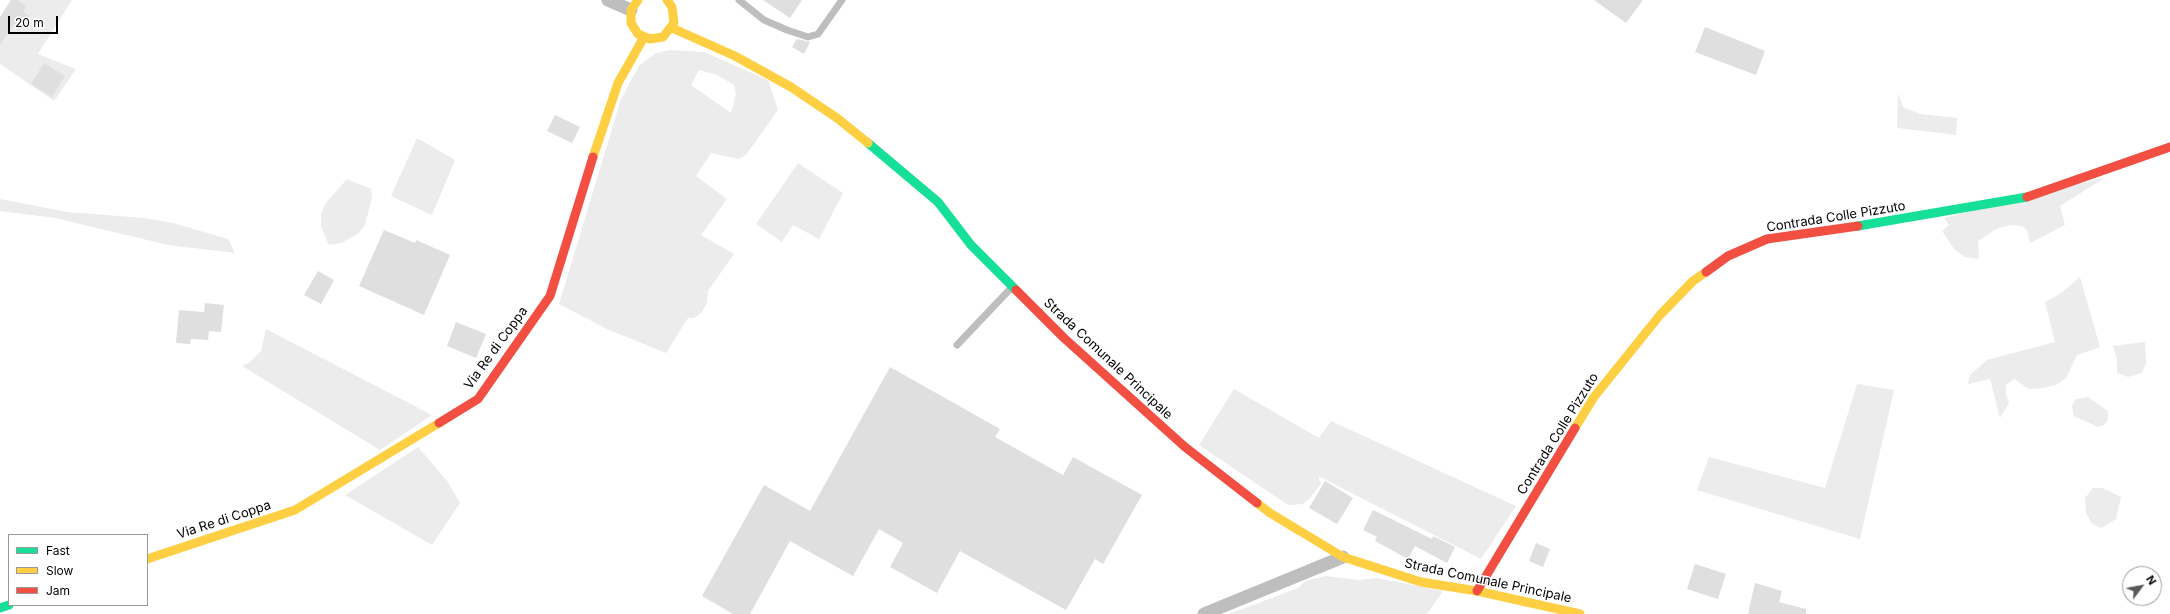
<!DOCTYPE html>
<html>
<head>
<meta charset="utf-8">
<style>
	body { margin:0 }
	#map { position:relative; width:2170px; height:614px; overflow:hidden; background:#fff; font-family:Inter,sans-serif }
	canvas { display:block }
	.legend { position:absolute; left:8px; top:534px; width:140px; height:72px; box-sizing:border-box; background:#fff; border:1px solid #999; margin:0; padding:5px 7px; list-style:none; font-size:12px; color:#000 }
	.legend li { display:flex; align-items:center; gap:8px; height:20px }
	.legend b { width:20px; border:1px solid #999 }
	.north { position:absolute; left:2122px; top:566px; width:40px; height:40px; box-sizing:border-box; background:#fff; border:1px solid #999; border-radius:50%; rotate:58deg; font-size:11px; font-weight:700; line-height:16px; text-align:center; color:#000 }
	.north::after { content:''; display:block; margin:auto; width:14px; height:18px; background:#595959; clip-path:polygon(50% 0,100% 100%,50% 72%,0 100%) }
	.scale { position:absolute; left:8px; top:16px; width:50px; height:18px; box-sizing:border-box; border:2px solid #000; border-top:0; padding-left:5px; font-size:12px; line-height:14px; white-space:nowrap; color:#000; -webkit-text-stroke:3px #fff; paint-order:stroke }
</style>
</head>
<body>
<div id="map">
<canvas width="2170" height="614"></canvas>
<ul class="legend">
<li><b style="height:5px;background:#16e098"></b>Fast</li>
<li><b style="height:5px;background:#ffcf43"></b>Slow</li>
<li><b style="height:5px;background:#f24e42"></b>Jam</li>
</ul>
<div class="north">N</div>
<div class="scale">20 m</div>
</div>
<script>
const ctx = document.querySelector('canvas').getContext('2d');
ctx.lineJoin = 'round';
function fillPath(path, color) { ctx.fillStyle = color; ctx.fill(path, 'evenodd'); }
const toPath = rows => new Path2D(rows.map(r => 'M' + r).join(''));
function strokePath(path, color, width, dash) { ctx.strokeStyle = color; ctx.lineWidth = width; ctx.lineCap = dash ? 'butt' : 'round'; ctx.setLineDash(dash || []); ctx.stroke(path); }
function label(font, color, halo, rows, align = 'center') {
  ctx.font = font + ' Inter,sans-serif'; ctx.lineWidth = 3; ctx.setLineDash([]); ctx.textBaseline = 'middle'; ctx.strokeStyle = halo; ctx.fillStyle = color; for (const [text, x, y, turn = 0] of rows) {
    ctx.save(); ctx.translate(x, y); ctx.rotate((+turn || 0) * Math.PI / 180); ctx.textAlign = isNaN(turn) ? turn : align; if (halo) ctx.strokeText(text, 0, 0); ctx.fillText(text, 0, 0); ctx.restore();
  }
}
const green = toPath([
	[11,0,72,0,38,54,76,69,54,101,0,64,0,20],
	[669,50,704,52,768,80,778,110,746,155,739,159,711,153,696,176,727,199,701,235,734,254,708,291,707,303,702,312,694,318,688,318,666,353,609,330,559,304,621,99,639,66,654,54],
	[699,70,717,75,734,85,736,94,731,113,691,85],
	[1898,93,1903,107,1920,114,1957,118,1956,135,1897,128],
	[417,138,455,160,432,215,391,196],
	[798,163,843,193,819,239,793,225,782,242,756,224],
	[2106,177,2060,206,2065,225,2030,243,2027,230,2022,226,2010,225,1996,229,1978,241,1979,259,1965,257,1955,250,1942,231,1949,225,1944,218],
	[347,179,371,189,372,198,365,225,358,234,341,243,329,245,321,227,321,215,325,204],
	[0,199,67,212,144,218,173,223,228,239,235,253,168,245,55,218,0,211],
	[2080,277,2100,347,2077,355,2066,378,2058,384,2044,388,2029,389,2014,379,2006,385,2006,394,2009,403,2000,418,1990,379,1968,384,1970,375,1987,360,2055,342,2045,302,2060,294],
	[266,329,432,415,380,450,242,366,250,362,261,351],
	[2145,342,2146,363,2142,373,2128,377,2117,373,2117,360,2113,346],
	[1857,384,1894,390,1860,539,1697,490,1709,457,1825,488],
	[1234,389,1319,438,1331,421,1516,506,1481,559,1318,476,1321,484,1311,497,1303,504,1288,505,1199,445],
	[2088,397,2108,411,2108,420,2104,425,2098,427,2074,416,2072,406,2076,399],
	[418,447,448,482,460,503,432,545,345,495],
	[2093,488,2102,488,2121,497,2116,519,2101,528,2092,524,2086,513,2085,498],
	[1325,576,1359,580,1377,578,1443,591,1427,614,1229,614,1298,588,1305,581]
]);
const building = toPath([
	[11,0,18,0,26,6,23,12,30,16,20,31,12,26,0,45,0,17],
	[763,0,802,0,790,18],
	[1594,0,1643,0,1626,23],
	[1705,27,1765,51,1756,75,1695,52],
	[797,39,810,42,804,54,792,47],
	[44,63,65,76,52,97,31,84],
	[555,115,580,127,572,143,547,131],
	[384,230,415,243,416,240,450,255,424,315,359,286],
	[318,271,334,280,321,304,304,295],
	[205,303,224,305,221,332,209,331,208,340,191,339,190,344,176,343,179,310,204,312],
	[456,322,486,334,476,358,447,346],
	[890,367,1000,429,995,437,1063,475,1073,457,1142,495,1103,564,1095,559,1066,610,960,551,937,593,890,567,903,543,879,529,853,576,790,541,750,614,733,614,702,596,764,485,810,511],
	[1325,481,1353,498,1337,524,1309,508],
	[1373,510,1432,539,1433,536,1455,547,1447,563,1415,546,1408,559,1375,541,1377,537,1363,530],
	[1536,543,1550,549,1543,567,1529,561],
	[1695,564,1726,574,1718,599,1687,589],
	[1755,583,1782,591,1779,602,1806,609,1806,614,1748,614]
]);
const lane = toPath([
	[739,0,764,20,787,30,808,37,818,34,842,0],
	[957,345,1012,287]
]);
const street = toPath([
	[608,0,631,10],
	[1204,614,1343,557]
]);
const fast = toPath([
	[868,143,938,202,971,245,1016,290],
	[1858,226,2027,197],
	[0,608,9,605]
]);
const slow = toPath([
	[638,0,631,10,631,23,638,34,650,39,663,37,674,23,672,7,667,0],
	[672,28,735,56,791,87,837,118,868,143],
	[593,157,618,83,644,37],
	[1575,428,1594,397,1660,315,1693,281,1706,272],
	[1257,503,1270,513,1343,557,1421,582,1477,591,1580,614],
	[147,559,295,510,439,423]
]);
const jam = toPath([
	[2027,197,2170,147],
	[1706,272,1728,256,1767,239,1858,226],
	[1016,290,1064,338,1185,447,1257,503],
	[439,423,478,399,550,296,593,157],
	[1477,591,1575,428]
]);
const streetNames = [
	["Contrada Colle Pizzuto",1836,217,-9],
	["Via Re di Coppa",496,348,-54],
	["Strada Comunale Principale",1108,359,43],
	["Contrada Colle Pizzuto",1558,434,-58],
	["Via Re di Coppa",224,520,-18],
	["Strada Comunale Principale",1488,581,12]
];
fillPath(green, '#ececec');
fillPath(building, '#dfdfdf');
strokePath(lane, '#bebebe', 7);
strokePath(street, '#bebebe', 13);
strokePath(fast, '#16e098', 9);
strokePath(slow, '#ffcf43', 9);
strokePath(jam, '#f24e42', 9);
label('13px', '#000', '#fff', streetNames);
</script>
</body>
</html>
